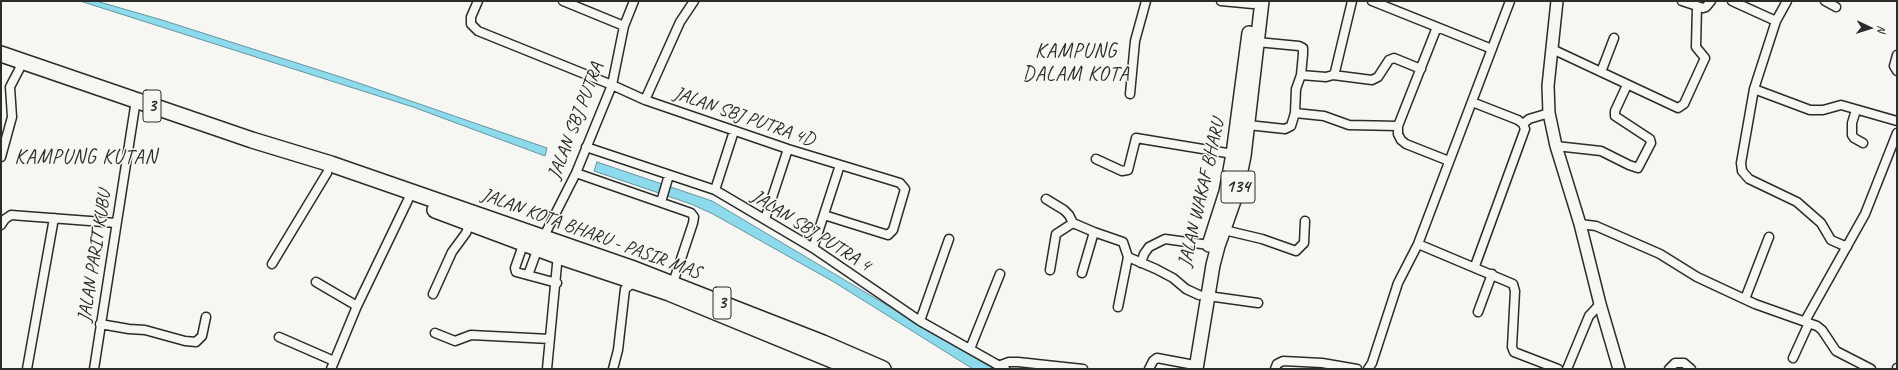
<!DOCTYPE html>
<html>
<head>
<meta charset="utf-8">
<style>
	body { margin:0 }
	#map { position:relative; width:1898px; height:370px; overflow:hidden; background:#f6f6f2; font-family:Caveat,sans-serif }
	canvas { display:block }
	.frame { position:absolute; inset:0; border:2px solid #2b2b2b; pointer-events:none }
	.north { position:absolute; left:1850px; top:8px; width:40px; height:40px; -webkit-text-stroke:3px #f6f6f2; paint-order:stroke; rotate:94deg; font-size:11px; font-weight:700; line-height:16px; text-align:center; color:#2b2b2b }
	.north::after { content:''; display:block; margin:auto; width:14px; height:18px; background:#2b2b2b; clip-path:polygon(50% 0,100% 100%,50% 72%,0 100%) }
</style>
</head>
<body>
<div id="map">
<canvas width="1898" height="370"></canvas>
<div class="frame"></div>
<div class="north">N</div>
</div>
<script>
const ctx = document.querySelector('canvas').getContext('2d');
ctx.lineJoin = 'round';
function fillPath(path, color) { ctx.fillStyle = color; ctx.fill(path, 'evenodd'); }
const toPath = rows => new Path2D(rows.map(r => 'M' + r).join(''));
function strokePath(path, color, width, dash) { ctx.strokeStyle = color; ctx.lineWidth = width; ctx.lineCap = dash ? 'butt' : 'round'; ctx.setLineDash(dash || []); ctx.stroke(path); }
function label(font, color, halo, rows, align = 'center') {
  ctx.font = font + ' Caveat,sans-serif'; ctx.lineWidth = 3; ctx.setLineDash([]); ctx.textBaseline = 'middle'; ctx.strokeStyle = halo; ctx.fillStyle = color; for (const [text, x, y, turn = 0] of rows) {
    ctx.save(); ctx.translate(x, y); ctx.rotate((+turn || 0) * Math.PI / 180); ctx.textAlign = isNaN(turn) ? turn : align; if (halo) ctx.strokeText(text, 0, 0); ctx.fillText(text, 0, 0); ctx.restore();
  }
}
const water = toPath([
	[80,1,96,1,162,20,347,79,547,148,545,156,413,107,80,1],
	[597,162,712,201,994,369,973,369,834,282,713,214,691,204,594,171,597,162]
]);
const street = toPath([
	[478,1,471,17,471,24,478,31,612,85,645,100,788,149,900,183,905,189,893,230,888,235,824,215],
	[563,1,624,26],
	[1221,1,1253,4],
	[1372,1,1492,49],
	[1682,1,1703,8,1706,7,1711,1],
	[1732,1,1776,21],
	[1787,1,1776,21,1754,89,1741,163,1742,171,1749,179,1797,202,1821,223,1831,240,1847,247],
	[1825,1,1836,7],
	[1437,27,1398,126,1398,134,1401,140,1406,144,1449,161],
	[1552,49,1678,108,1684,104,1705,58,1696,47,1697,6],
	[1897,55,1894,66,1897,71],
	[1601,72,1614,38],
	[1301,75,1326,77,1333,75,1335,72,1352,1],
	[1333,75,1372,80,1378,77,1389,60,1394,58,1421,69],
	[1754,89,1810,110,1823,110,1841,105,1897,121],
	[1130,94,1135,41,1146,1],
	[645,100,680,22,694,1],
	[1472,102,1518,120,1523,124,1525,129,1475,266],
	[1856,110,1852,123,1852,135,1854,138,1863,143],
	[1295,113,1324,116,1349,125,1398,126],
	[1523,124,1529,119,1549,113],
	[1248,125,1285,129,1291,126,1295,113,1296,89,1301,75,1303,54,1303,48,1299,46,1257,42],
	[1556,146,1601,151,1629,165,1638,168,1651,143,1650,139,1615,116,1615,111,1627,85],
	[586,147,715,190,813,248,920,321,1005,369],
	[1,157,12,117,10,87,23,62],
	[1096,159,1122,171,1128,170,1136,138,1233,154],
	[576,173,691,213,694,217,693,223,673,283],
	[715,190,734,131],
	[1046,199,1064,210,1069,215,1073,223,1094,232],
	[661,202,669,175],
	[765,219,788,149],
	[1580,224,1596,226,1660,254,1697,277,1755,304,1817,326,1822,330,1836,351,1871,369],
	[1,225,5,219,11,215,116,223],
	[1224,230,1262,239,1296,251,1304,243,1305,221],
	[524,242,515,268,516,272,557,283],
	[1418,244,1513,284,1515,291,1512,347,1514,352,1558,369],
	[813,248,840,165],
	[1141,263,1144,254,1149,247,1165,239,1209,245],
	[272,264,327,173],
	[1050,270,1056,234,1073,223],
	[1082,273,1094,232,1123,242,1128,257],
	[528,275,538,248,576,173,612,85,624,26,634,1],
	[316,282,357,306],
	[433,294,452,252,466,233,470,223],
	[1208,296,1258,303],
	[1745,299,1769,237],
	[1118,307,1128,257,1156,269,1173,278,1186,289,1199,295],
	[1478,312,1492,274],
	[920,321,949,239],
	[1805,321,1865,214,1897,133],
	[100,324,129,329,145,330,185,341,196,342,202,336,206,317],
	[435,333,455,341,471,335,550,339],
	[279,337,334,361],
	[970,349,1000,274],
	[1793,358,1809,323],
	[998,366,1009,362,1018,362,1083,369],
	[27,369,54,218],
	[94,369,136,100],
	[331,369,357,306,408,200],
	[547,369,558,254],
	[613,369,618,350,625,289,634,282],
	[1149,369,1153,361,1157,358,1189,364],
	[1275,369,1277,364,1283,361,1322,363,1357,369],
	[1368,369,1372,363,1398,283,1418,244,1510,1],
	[1567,369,1589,316,1600,304],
	[1669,369,1675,363,1684,363,1691,369],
	[1897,369,1897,368]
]);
const secondary = toPath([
	[1557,1,1548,86,1549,113,1556,146,1580,224,1600,304,1619,369]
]);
const primary = toPath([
	[1209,245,1226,192,1233,154,1249,33],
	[1196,369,1213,265,1218,246,1236,195,1244,156,1262,1]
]);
const highway = toPath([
	[1,54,252,140,331,164,631,268,823,343,883,369],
	[435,210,558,256,669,293,854,369]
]);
const shields = [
	[152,106,18],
	[1238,187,34],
	[722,303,18]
];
const shieldNames = [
	["3",152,106],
	["134",1238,187],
	["3",722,303]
];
const streetNames = [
	["JALAN SBJ PUTRA 4D",744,117,19],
	["JALAN SBJ PUTRA",576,121,-69],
	["JALAN WAKAF BHARU",1202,193,-77],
	["JALAN SBJ PUTRA 4",811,231,32],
	["JALAN KOTA BHARU - PASIR MAS",591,234,20],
	["JALAN PARIT KUBU",95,256,-81]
];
const neighbourhoodNames = [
	["KAMPUNG",1076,52],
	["DALAM KOTA",1076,75],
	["KAMPUNG KUTAN",86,158]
];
fillPath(water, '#8ddaec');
strokePath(water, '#66949f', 1);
strokePath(street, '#2b2b2b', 11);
strokePath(secondary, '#2b2b2b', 14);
strokePath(primary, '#2b2b2b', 16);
strokePath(highway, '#2b2b2b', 18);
strokePath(street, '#f6f6f2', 8);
strokePath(secondary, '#f6f6f2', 11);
strokePath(primary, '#f6f6f2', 13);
strokePath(highway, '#f6f6f2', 15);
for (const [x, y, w] of shields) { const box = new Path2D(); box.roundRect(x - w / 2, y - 16, w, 32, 3); ctx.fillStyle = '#f6f6f2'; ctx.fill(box); strokePath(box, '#2b2b2b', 1); }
label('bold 18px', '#2b2b2b', null, shieldNames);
label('19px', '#2b2b2b', '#f6f6f2', streetNames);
ctx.letterSpacing = '1px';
label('20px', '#2b2b2b', '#f6f6f2', neighbourhoodNames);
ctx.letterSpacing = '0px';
</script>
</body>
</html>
